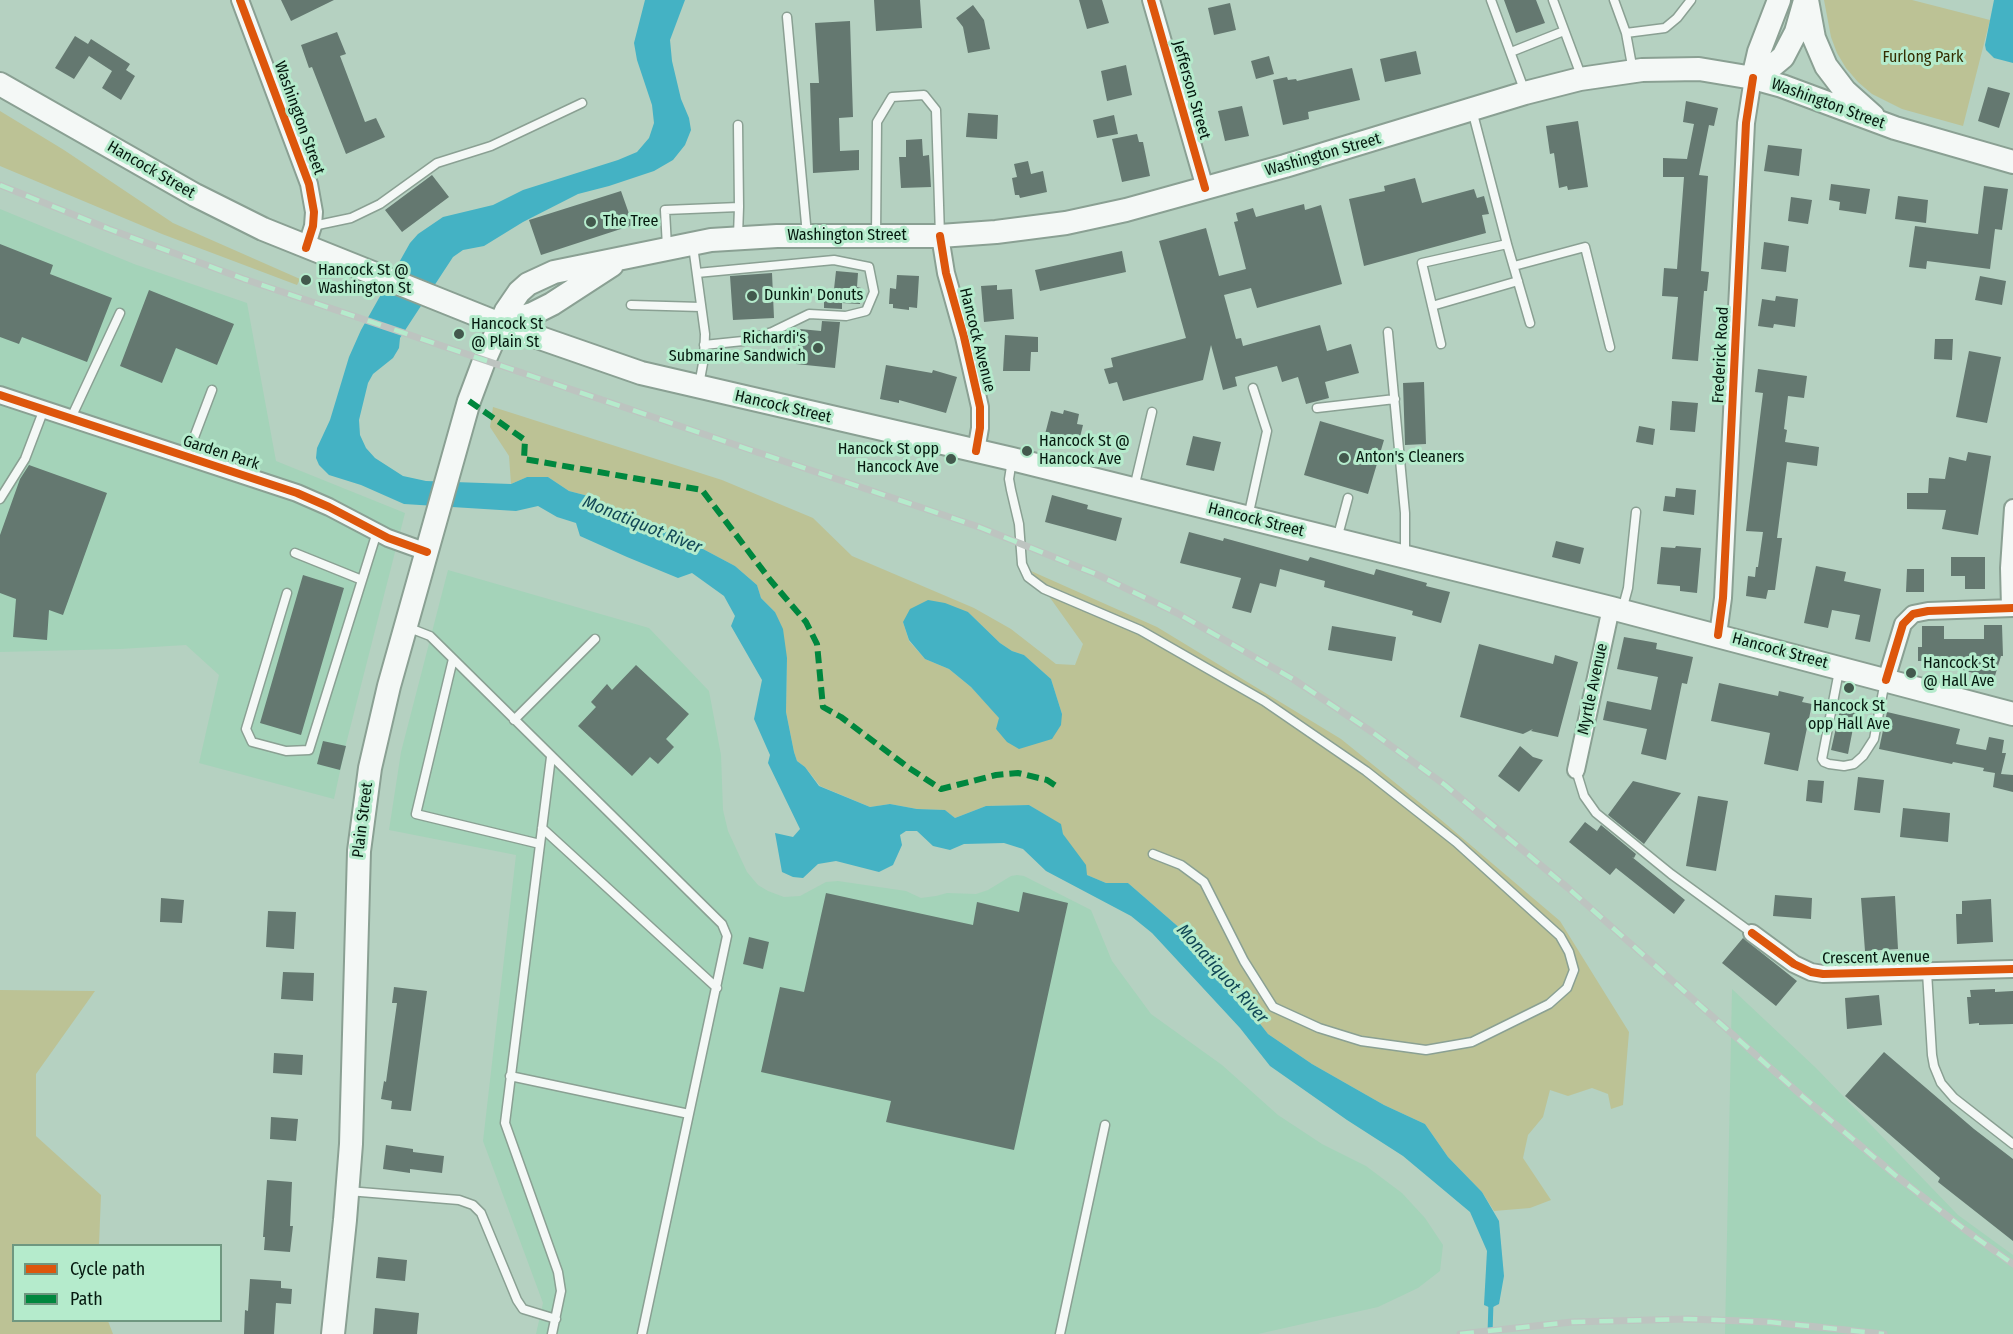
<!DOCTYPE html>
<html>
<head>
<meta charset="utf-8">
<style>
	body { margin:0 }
	#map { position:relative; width:2013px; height:1334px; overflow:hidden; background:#b5d1c1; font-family:"Fira Sans Condensed",sans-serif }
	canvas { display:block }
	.legend { position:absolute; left:12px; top:1244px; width:210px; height:78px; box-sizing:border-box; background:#b5ebcc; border:2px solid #6f9780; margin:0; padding:8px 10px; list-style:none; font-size:18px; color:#05190f }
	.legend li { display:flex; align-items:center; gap:12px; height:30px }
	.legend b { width:30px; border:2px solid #6f9780 }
</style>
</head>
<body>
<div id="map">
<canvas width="2013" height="1334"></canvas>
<ul class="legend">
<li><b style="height:8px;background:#dd560c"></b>Cycle path</li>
<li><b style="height:8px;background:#00873e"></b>Path</li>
</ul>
</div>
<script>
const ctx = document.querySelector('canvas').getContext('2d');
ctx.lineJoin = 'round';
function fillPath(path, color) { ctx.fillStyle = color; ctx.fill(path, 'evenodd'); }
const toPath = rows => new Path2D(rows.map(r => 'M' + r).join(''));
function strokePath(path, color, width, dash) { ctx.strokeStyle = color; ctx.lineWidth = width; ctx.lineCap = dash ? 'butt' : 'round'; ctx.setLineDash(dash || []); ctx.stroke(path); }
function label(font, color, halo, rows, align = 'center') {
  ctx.font = font + ' "Fira Sans Condensed",sans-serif'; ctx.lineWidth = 6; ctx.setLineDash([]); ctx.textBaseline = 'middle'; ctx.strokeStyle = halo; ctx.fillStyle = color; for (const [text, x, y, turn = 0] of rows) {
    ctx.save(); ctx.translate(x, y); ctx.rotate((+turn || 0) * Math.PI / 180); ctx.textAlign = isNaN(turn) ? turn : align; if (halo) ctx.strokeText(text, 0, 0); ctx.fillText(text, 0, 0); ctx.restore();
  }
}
const built = toPath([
	[0,209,134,264,247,303,276,461,405,513,345,748,334,799,199,763,219,675,186,645,120,649,0,652],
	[448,570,649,628,709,691,721,755,723,810,728,831,747,872,758,885,768,891,784,897,800,896,826,882,838,881,906,891,921,898,936,896,947,893,976,894,988,890,1011,876,1017,875,1024,876,1091,910,1112,961,1151,1014,1222,1065,1278,1115,1322,1144,1366,1166,1402,1193,1425,1218,1443,1245,1440,1271,1418,1288,1378,1307,1258,1334,536,1334,543,1303,483,1141,516,855,389,830,401,752],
	[1732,989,1816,1068,1958,1215,2013,1255,2013,1334,1725,1334]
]);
const green = toPath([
	[1824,0,1912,0,1990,20,1963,126,1902,109,1872,94,1858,82,1846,68,1837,53,1831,37],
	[0,111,64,150,173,223,300,279,297,285,162,234,0,166],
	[493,407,722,480,813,518,852,556,974,608,1011,629,1056,664,1075,665,1083,644,1031,571,1157,627,1341,739,1440,819,1560,921,1629,1032,1623,1105,1611,1109,1608,1094,1592,1088,1568,1096,1550,1090,1543,1117,1528,1135,1523,1158,1551,1200,1530,1208,1494,1211,1482,1192,1448,1157,1425,1124,1384,1105,1312,1064,1268,1034,1197,943,1128,883,1106,883,1087,875,1063,834,1060,824,1029,805,986,806,955,818,945,810,917,809,890,804,870,807,820,786,805,767,797,761,794,752,786,712,787,658,775,612,761,598,757,585,735,566,703,549,689,545,683,539,658,535,608,517,615,510,592,497,569,491,548,477,527,477,511,484,509,456,490,427],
	[968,612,1000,643,1012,651,1024,655,1051,679,1062,714,996,730,1000,718,971,687,949,669,925,659,909,641,903,622],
	[0,990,95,991,36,1074,36,1136,101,1195,99,1245,14,1246,14,1320,108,1321,113,1334,0,1334]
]);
const water = toPath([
	[645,0,685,0,670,40,672,61,681,99,689,118,691,130,685,145,673,160,654,171,609,186,578,194,523,222,484,246,463,250,453,257,400,338,399,348,393,358,373,374,368,383,359,420,360,435,366,448,375,458,403,476,426,481,511,484,527,477,548,477,569,491,592,497,615,510,609,517,658,535,664,531,683,539,689,545,703,549,735,566,757,585,761,598,775,612,783,629,787,658,786,712,794,752,797,761,805,767,819,786,870,807,890,804,917,809,945,810,955,818,986,806,1029,805,1061,824,1063,834,1086,865,1087,875,1106,883,1128,883,1197,943,1268,1034,1312,1064,1384,1105,1425,1124,1448,1157,1482,1192,1499,1221,1504,1276,1499,1304,1491,1308,1484,1305,1487,1251,1470,1212,1403,1156,1347,1120,1270,1066,1240,1028,1152,933,1131,916,1046,871,1023,849,1004,843,964,844,950,850,933,846,917,831,906,831,900,835,902,845,893,865,879,872,836,861,818,864,803,878,793,877,782,872,775,833,793,837,800,829,768,763,770,755,754,719,762,680,731,626,735,616,724,596,692,573,678,578,627,557,580,536,576,523,557,517,538,506,516,511,404,504,361,485,329,475,319,465,316,458,317,448,330,420,349,357,361,330,410,243,418,234,443,217,493,205,523,190,618,160,637,152,649,138,654,123,652,105,637,60,634,43],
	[1994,0,2013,0,2013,63,1994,58,1986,50,1985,45],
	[928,600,945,603,968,612,1000,643,1012,651,1024,655,1051,679,1062,714,1061,725,1052,739,1019,749,1007,742,996,729,999,718,971,687,949,669,925,659,909,640,903,622,910,609]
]);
const stream = toPath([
	[1490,1334,1491,1302]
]);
const building = toPath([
	[281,0,334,0,291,21],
	[874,0,920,0,922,28,876,31],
	[1079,0,1102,0,1109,23,1087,29],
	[1504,0,1536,0,1545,23,1516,33],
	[1230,3,1236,30,1214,35,1208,8],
	[973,5,984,20,990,49,968,53,963,27,956,18],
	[850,21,853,117,839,118,840,151,859,150,859,170,813,173,810,83,819,83,815,23],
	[337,32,346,54,340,56,365,122,376,118,385,137,346,154,312,67,309,68,301,45],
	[75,36,88,44,91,39,130,64,126,70,135,76,121,100,102,88,112,71,89,56,74,79,55,68],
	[1416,51,1421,74,1385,82,1380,59],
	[1269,56,1274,74,1256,79,1251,61],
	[1126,65,1132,95,1107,101,1101,71],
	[1352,68,1360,100,1308,112,1309,119,1283,125,1273,80,1287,77,1288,80,1296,79,1297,81],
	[1988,87,2010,93,1999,128,1978,121],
	[1686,101,1718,108,1714,126,1709,125,1699,175,1708,176,1701,271,1709,272,1707,291,1704,291,1698,361,1672,359,1678,297,1662,296,1664,268,1677,269,1684,177,1663,177,1663,158,1687,159,1694,124,1683,122],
	[1242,106,1249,136,1225,141,1218,111],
	[968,113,998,115,997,139,966,137],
	[1114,115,1118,134,1097,138,1093,120],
	[1578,121,1588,187,1568,190,1567,186,1559,188,1554,153,1550,154,1546,126],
	[1137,134,1139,142,1143,142,1150,176,1122,182,1112,139],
	[922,139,923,156,929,155,931,187,901,188,899,157,906,157,906,140],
	[1768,145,1802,149,1799,176,1764,171],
	[1028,161,1031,174,1043,171,1047,192,1020,198,1019,195,1015,195,1012,178,1017,177,1014,164],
	[432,175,449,197,402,232,385,210],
	[1415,178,1422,203,1474,189,1477,198,1484,196,1489,214,1482,215,1486,233,1364,266,1349,199,1385,191,1384,186],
	[1831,184,1870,189,1866,214,1839,210,1840,202,1829,200],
	[1984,186,2008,189,2002,230,1995,229,1990,269,1927,261,1926,269,1909,267,1915,226,1978,234],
	[621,191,633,225,541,255,529,220],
	[1898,196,1928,200,1926,223,1895,219],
	[1791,197,1812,200,1808,224,1788,221],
	[1304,204,1305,210,1321,205,1342,284,1257,308,1251,288,1224,295,1236,339,1241,338,1243,346,1320,325,1327,351,1351,344,1359,373,1325,382,1329,398,1306,404,1298,377,1282,382,1277,366,1235,377,1237,386,1223,390,1211,345,1203,380,1123,401,1117,382,1109,384,1104,369,1113,367,1111,358,1186,338,1159,241,1206,228,1219,276,1246,269,1234,222,1238,221,1236,213,1253,208,1256,217],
	[1764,242,1789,246,1786,272,1761,269],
	[0,244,53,265,50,274,112,298,87,362,22,337,19,344,0,337],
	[1122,251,1126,272,1040,291,1035,270],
	[836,271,858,273,857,287,861,288,860,304,842,303,842,309,824,308,824,298,833,298],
	[772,273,774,318,733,320,730,276],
	[897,275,919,276,917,308,909,307,909,310,893,308,893,304,889,304,890,288,896,289],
	[1980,276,2006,281,2002,305,1975,300],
	[997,285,997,290,1012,289,1014,319,984,322,981,286],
	[149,290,234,324,217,365,176,348,162,383,120,366],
	[1776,296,1798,299,1795,327,1774,324,1773,328,1758,326,1762,299,1775,301],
	[822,321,840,322,835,368,796,364,800,329,821,331],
	[1005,335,1038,337,1038,352,1031,352,1030,371,1003,371],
	[1935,339,1953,339,1952,360,1934,359],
	[1969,351,2001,357,1987,423,1956,417],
	[886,365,932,373,933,370,957,377,946,413,899,400,899,403,880,399],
	[1758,369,1807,376,1804,398,1788,396,1784,429,1787,430,1785,442,1819,447,1817,466,1787,462,1777,538,1782,538,1775,590,1768,590,1766,599,1746,596,1748,576,1755,577,1756,567,1758,567,1763,532,1746,531,1763,393,1755,392],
	[1424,382,1426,444,1405,445,1403,383],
	[1672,401,1698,403,1695,432,1670,430],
	[1064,410,1079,414,1077,424,1083,425,1078,445,1059,440,1057,445,1043,442,1051,411,1063,414],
	[1320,421,1384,440,1368,494,1304,475],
	[1639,426,1655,429,1653,445,1636,442],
	[1193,436,1221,442,1214,471,1186,465],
	[1968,452,1991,456,1978,535,1942,529,1946,510,1907,509,1907,493,1928,493,1929,478,1945,479,1949,457,1966,461],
	[29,465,107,493,63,615,49,610,47,640,13,637,16,599,0,593,0,535,20,479],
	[1676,488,1696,490,1694,515,1663,511,1665,496,1675,497],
	[1052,495,1088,505,1087,509,1122,518,1116,541,1045,522],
	[1189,532,1223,541,1224,538,1308,561,1310,557,1374,575,1376,569,1427,583,1426,586,1450,592,1441,623,1412,615,1413,611,1324,587,1325,581,1280,569,1276,587,1260,583,1251,613,1232,608,1241,578,1180,563],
	[1556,541,1584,548,1580,564,1552,557],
	[1676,546,1701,548,1697,593,1680,591,1680,586,1657,584,1661,547,1675,548],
	[1951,557,1985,557,1985,589,1965,589,1965,576,1951,576],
	[1816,566,1846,572,1844,581,1881,589,1870,642,1855,639,1860,615,1832,610,1828,628,1804,623],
	[1907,569,1924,569,1924,592,1906,592],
	[303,575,344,588,301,735,260,723],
	[1984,625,2002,625,2003,656,2001,656,1994,679,1956,668,1958,661,1918,661,1918,647,1922,647,1922,626,1944,626,1944,639,1984,639],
	[1332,626,1396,637,1392,661,1328,650],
	[1624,637,1657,643,1656,649,1693,657,1687,684,1682,683,1666,760,1641,754,1647,729,1603,720,1607,701,1651,710,1658,677,1617,669],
	[1479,644,1553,664,1555,655,1578,662,1558,737,1531,731,1533,729,1523,734,1460,717],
	[636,665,689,714,666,739,674,747,658,764,650,757,632,776,578,726,596,707,591,702,607,684,612,690],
	[1719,683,1778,696,1779,691,1804,697,1802,702,1812,704,1798,771,1764,764,1770,733,1711,721],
	[1840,710,1856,713,1848,754,1831,750],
	[1887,712,1960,729,1956,744,1986,750,1989,737,2004,740,2002,753,2006,753,2001,774,2013,775,2013,792,1993,787,1995,773,1983,771,1984,768,1953,762,1952,764,1879,749],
	[323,741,346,746,340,770,317,764],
	[1520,746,1533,757,1543,760,1519,792,1498,776],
	[1858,777,1884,780,1880,813,1854,810],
	[1808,780,1824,781,1822,803,1806,801],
	[1633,781,1681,793,1644,844,1608,815],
	[1698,796,1728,801,1716,871,1686,866],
	[1903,808,1950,813,1948,842,1900,837],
	[1585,822,1597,831,1601,825,1636,854,1634,858,1632,857,1685,900,1674,914,1616,868,1610,875,1569,842],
	[1023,892,1068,903,1014,1150,886,1122,891,1101,761,1072,780,987,804,992,826,893,973,925,977,902,1019,912],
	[1775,895,1812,898,1811,919,1773,916],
	[1895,896,1898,949,1865,951,1861,898],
	[161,898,184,900,182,923,160,922],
	[1991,899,1993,942,1957,944,1956,914,1962,914,1962,901],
	[268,911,296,912,294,949,266,947],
	[749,937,769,942,763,969,743,964],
	[1743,938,1797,981,1776,1006,1722,963],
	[283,972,314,973,313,1001,281,999],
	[394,987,427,991,411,1111,391,1109,392,1101,381,1099,384,1081,386,1082,397,1003,392,1003],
	[1995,989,1995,992,2013,991,2013,1024,1979,1025,1979,1023,1969,1024,1967,997,1971,997,1970,990],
	[1879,995,1882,1025,1847,1029,1845,998],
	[1884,1052,1974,1129,2013,1159,2013,1241,1938,1182,1940,1178,1845,1096],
	[274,1053,303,1055,302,1075,273,1073],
	[271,1117,298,1119,296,1141,270,1139],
	[386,1145,413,1149,413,1152,444,1156,442,1173,410,1169,410,1173,383,1169],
	[267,1180,292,1182,290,1226,293,1226,290,1252,264,1250,265,1237,263,1237],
	[378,1257,407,1260,405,1281,376,1278],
	[250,1279,281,1281,281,1288,292,1289,291,1304,276,1303,274,1334,244,1334,245,1310,248,1311],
	[375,1308,419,1313,417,1334,373,1334]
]);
const service = toPath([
	[1491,0,1525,92],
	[1553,0,1582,78],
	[1614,0,1626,33],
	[787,17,807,235],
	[1511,52,1564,31],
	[1633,71,1626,33,1665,28,1677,18,1691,0],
	[313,226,351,218,380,204,437,163,491,146,582,103],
	[738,236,739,207],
	[876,236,877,122,892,97,924,95,936,110,940,236],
	[1507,244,1530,323],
	[693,246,705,334,704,358,699,385],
	[667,247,665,210,739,207,738,125],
	[1514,266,1585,247,1610,347],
	[697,273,834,260,869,267,874,292,866,311,846,316,809,314,772,332,743,341,704,345],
	[631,305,701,307],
	[1432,306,1518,281],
	[1388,332,1405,513,1405,556],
	[1441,344,1422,263,1507,244,1472,110],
	[1317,408,1395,399],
	[71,418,120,313],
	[187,456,212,390],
	[1012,460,1009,479,1011,490,1019,524,1022,564,1028,577,1044,589,1140,630,1264,701,1366,771,1456,842,1560,936,1569,952,1574,970,1567,988,1549,1004,1472,1042,1426,1050,1361,1041,1319,1028,1273,1007,1244,961,1204,882,1181,865,1153,854],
	[1134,488,1152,412],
	[0,499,25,459,44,409],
	[1248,517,1267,431,1253,388],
	[1337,539,1348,498],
	[295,553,362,580],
	[287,593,246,729,252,742,286,751,309,750,377,532],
	[1622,610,1628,588,1636,512],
	[407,627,430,636,722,924,727,936,642,1334],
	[453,659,416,814,540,844],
	[1839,671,1822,759,1824,762,1829,764,1844,766,1854,764,1863,756,1874,739,1885,681],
	[514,720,595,639],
	[551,757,505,1123,558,1272,561,1291,552,1334],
	[1576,770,1584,796,1596,813,1671,874,1752,933],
	[542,828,717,988],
	[1927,972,1932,1055,1934,1066,1941,1083,1954,1098,2013,1144],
	[510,1076,689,1114],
	[348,1191,459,1200,473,1205,481,1213,517,1300,523,1309,556,1319],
	[1060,1334,1105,1125]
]);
const minor = toPath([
	[240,0,309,184,314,212,313,226,306,248],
	[1151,0,1205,188],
	[940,236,946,273,964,337,980,407,980,428,976,451],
	[0,395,297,493,329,507,388,538,427,552],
	[2010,608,2009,568,2013,508],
	[1718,635,1723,598,1746,123,1753,78],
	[1886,680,1903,624,1913,614,1928,611,2013,608],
	[1576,770,1611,608],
	[1752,933,1794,964,1811,972,1823,974,2013,969]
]);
const secondary = toPath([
	[1807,0,1814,38,1826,66,1845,91,1873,116],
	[1753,78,1765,72,1783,57,1796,32,1804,4],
	[1753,78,1759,52,1779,0],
	[0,84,195,195,263,229,500,324,641,373,1012,459,1611,608,2013,714],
	[500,324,532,314,552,304,612,265],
	[333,1334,345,1220,351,1144,359,851,370,768,389,686,469,401,484,361,506,311,519,292,528,284,554,272,711,240,777,236,940,236,996,232,1066,223,1126,210,1285,166,1525,93,1580,79,1642,70,1699,69,1753,78,1782,86,1895,128,2013,162]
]);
const rail = toPath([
	[0,185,109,229,244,279,979,527,1096,574,1177,613,1293,679,1372,732,1445,785,1568,888,1802,1096,1895,1175,1964,1229,2013,1264],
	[1460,1334,1572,1322,1688,1319,1770,1322,1884,1334]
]);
const quiet = toPath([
	[469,401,525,440,524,459,702,490,771,581,806,622,817,644,823,707,841,717,909,768,941,789,996,775,1018,773,1047,780,1059,788]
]);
const cycleway = toPath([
	[240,0,309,184,314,212,313,226,306,248],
	[1151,0,1205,188],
	[940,236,946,273,964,337,980,407,980,428,976,451],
	[0,395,297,493,329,507,388,538,427,552],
	[1718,635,1723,598,1746,123,1753,78],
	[1886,680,1903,624,1913,614,1928,611,2013,608],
	[1752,933,1794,964,1811,972,1823,974,2013,969]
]);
const markers = [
	[591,222,6,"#43594d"],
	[306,280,6,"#43594d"],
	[752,296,6,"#43594d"],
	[459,334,6,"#43594d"],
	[818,348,6,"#43594d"],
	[1027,451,6,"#43594d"],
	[1344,458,6,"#43594d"],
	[951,459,6,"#43594d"],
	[1911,673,6,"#43594d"],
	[1849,688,6,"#43594d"]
];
const parkNames = [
	["Furlong Park",1923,58]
];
const streetNames = [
	["Jefferson Street",1191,90,74],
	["Washington Street",1828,104,20],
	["Washington Street",299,118,70],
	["Washington Street",1323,155,-16],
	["Hancock Street",151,170,30],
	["Washington Street",847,236],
	["Hancock Avenue",977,340,76],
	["Frederick Road",1721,355,-87],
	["Hancock Street",783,407,13],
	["Garden Park",221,453,18],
	["Hancock Street",1256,520,14],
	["Hancock Street",1780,651,15],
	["Myrtle Avenue",1593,689,-78],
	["Plain Street",363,820,-83],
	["Crescent Avenue",1876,958,-1]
];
const poiNames = [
	["The Tree",603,222],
	["Hancock St @",318,271],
	["Washington St",318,289],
	["Dunkin' Donuts",764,296],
	["Hancock St",471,325],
	["@ Plain St",471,343],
	["Richardi's",806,339,"right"],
	["Submarine Sandwich",806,357,"right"],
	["Hancock St @",1039,442],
	["Hancock Ave",1039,460],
	["Hancock St opp",939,450,"right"],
	["Hancock Ave",939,468,"right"],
	["Anton's Cleaners",1356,458],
	["Hancock St",1923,664],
	["@ Hall Ave",1923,682],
	["Hancock St",1849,707,"center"],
	["opp Hall Ave",1849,725,"center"]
];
const waterNames = [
	["Monatiquot River",642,525,22],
	["Monatiquot River",1222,974,48]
];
fillPath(built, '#a4d3b9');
fillPath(green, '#bcc295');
fillPath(water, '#44b2c4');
strokePath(stream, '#44b2c4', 5);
fillPath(building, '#647870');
strokePath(service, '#8aa093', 11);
strokePath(minor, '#8aa093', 20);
strokePath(secondary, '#8aa093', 26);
strokePath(service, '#f4f8f6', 8);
strokePath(minor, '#f4f8f6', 16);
strokePath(secondary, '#f4f8f6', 22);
strokePath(rail, '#bdc4c0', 7);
strokePath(rail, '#b5ebcc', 4.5, [14]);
strokePath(quiet, '#00873e', 6, [12, 6]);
strokePath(cycleway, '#dd560c', 8);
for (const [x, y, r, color] of markers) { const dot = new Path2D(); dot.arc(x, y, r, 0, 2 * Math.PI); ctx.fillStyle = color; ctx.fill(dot); strokePath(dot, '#b5ebcc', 2); }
label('16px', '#332c01', '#b5ebcc', parkNames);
label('16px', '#05190f', '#b5ebcc', streetNames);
label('16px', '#05190f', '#b5ebcc', poiNames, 'left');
label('italic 18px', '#124856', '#b5ebcc', waterNames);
</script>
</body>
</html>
